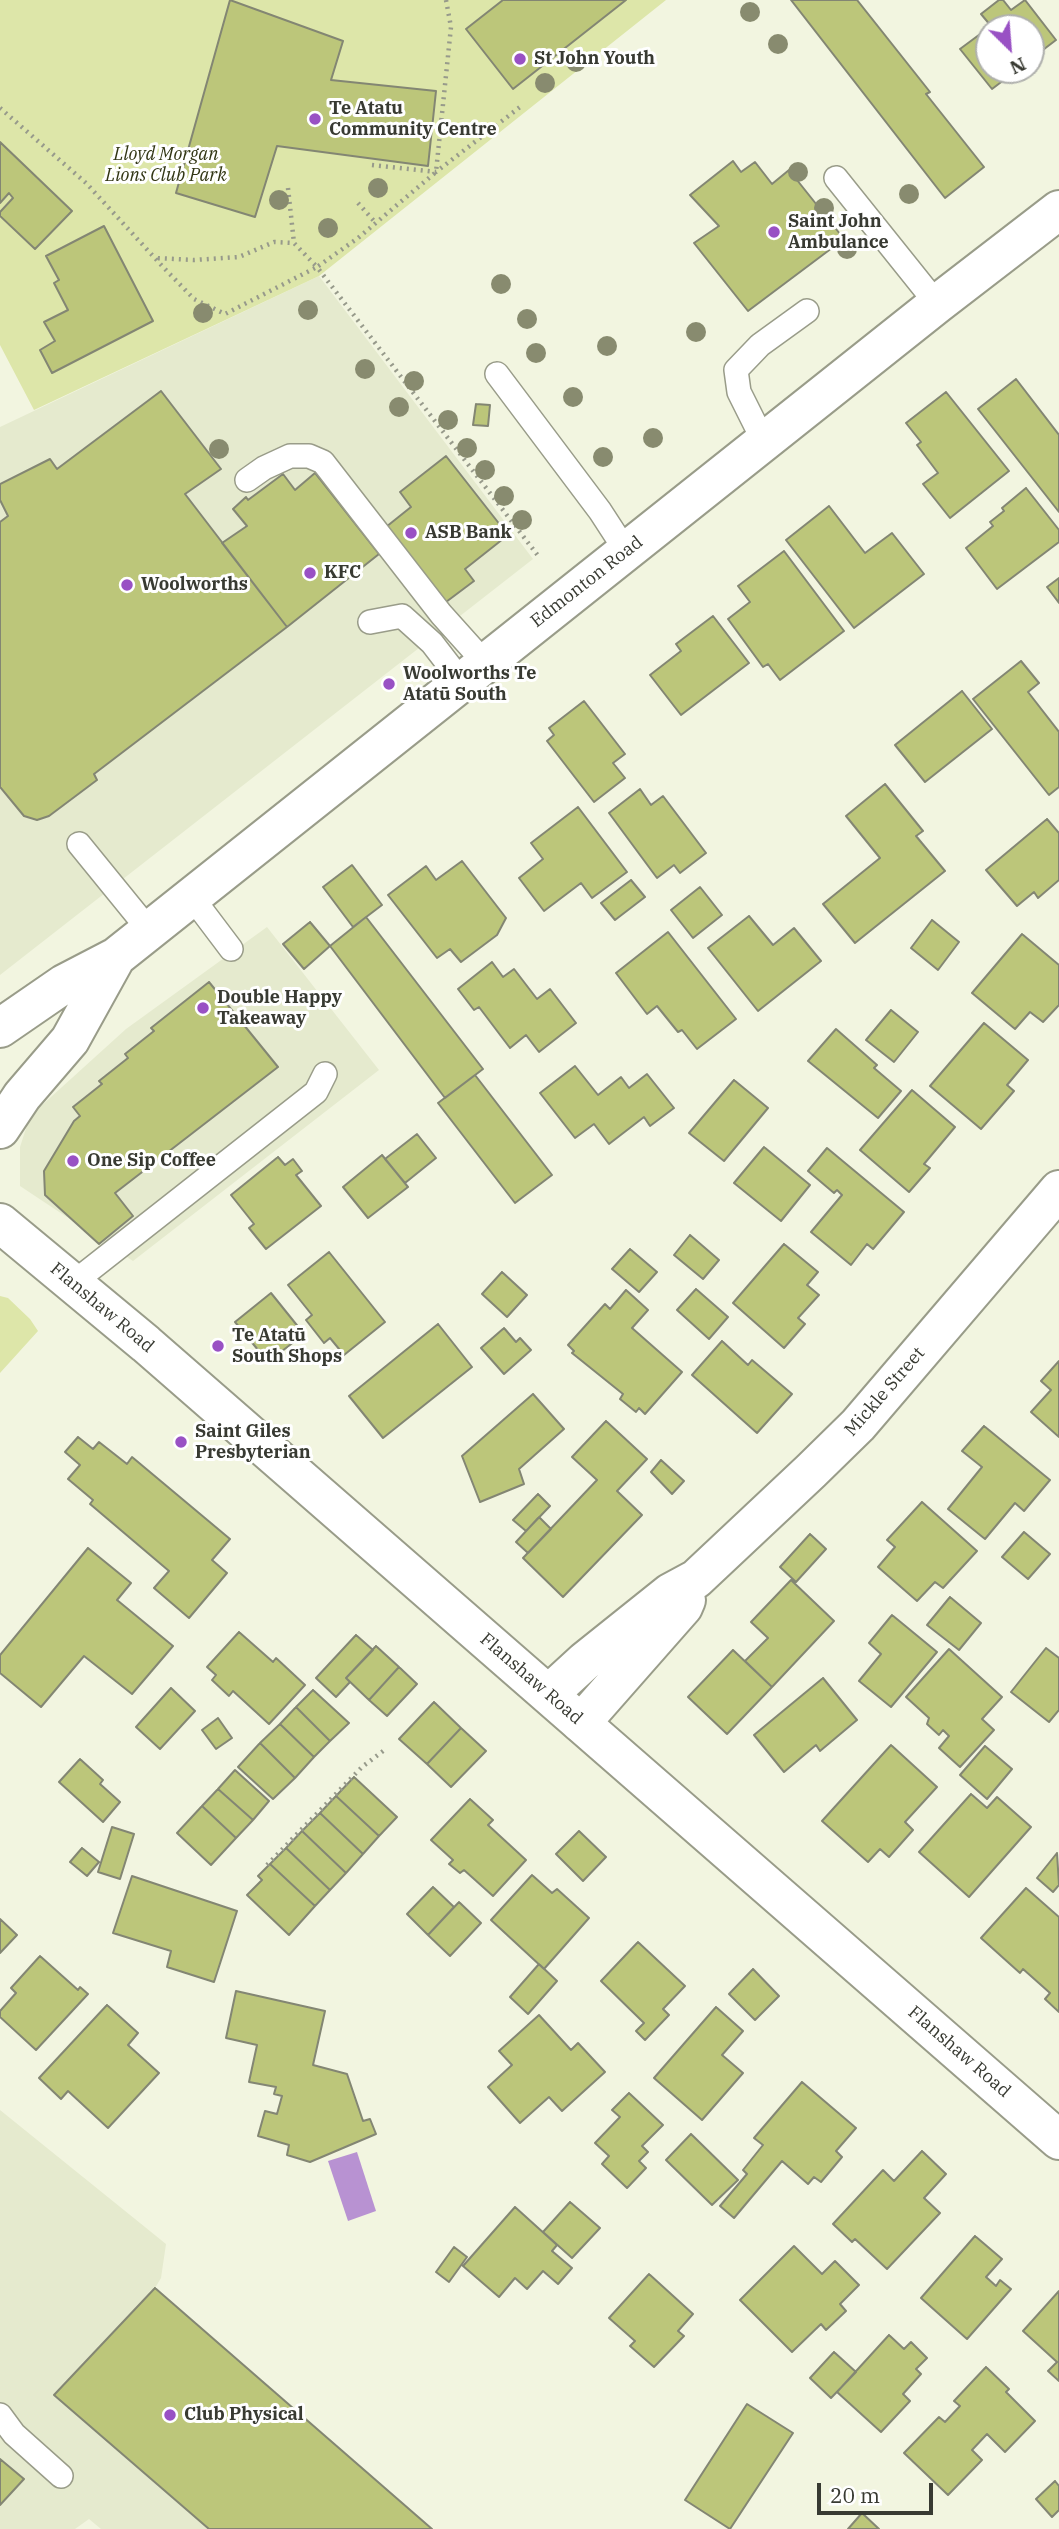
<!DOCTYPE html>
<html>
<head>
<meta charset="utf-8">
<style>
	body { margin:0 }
	#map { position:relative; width:1059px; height:2529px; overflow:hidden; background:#f2f5e0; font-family:"IBM Plex Serif",serif }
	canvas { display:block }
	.north { position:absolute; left:975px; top:14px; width:70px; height:70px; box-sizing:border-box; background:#fff; border:2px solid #afb0ad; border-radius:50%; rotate:155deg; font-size:19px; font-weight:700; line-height:28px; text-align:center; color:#383a32 }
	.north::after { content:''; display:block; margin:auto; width:24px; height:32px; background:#9951c4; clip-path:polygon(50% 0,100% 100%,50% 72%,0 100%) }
	.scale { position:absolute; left:817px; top:2483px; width:116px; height:32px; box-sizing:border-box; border:4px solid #383a32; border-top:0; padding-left:9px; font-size:21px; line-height:24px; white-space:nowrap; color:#383a32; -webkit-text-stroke:5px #fff; paint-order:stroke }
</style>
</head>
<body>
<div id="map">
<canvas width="1059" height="2529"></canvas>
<div class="north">N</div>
<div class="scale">20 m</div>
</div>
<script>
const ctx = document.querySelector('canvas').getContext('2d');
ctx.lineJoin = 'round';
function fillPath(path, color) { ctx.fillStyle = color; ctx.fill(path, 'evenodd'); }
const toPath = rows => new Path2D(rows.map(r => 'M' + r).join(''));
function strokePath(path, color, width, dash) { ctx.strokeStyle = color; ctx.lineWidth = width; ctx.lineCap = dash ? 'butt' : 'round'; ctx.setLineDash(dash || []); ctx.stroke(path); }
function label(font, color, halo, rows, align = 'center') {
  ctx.font = font + ' "IBM Plex Serif",serif'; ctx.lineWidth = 6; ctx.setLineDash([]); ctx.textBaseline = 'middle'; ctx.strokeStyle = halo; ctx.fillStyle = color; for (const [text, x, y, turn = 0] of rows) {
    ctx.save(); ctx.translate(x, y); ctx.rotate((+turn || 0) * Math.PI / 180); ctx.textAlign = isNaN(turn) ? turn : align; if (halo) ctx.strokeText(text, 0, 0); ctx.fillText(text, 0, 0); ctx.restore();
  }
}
const built = toPath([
	[319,276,533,559,0,975,0,427],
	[267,927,379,1070,133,1261,20,1186,20,1147,30,1116,126,1029],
	[0,2110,166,2244,161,2278,155,2288,432,2529,101,2529,89,2519,75,2529,0,2529]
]);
const green = toPath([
	[0,0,666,0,319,276,34,410,0,345],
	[0,1296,8,1298,30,1319,38,1331,0,1373]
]);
const water = toPath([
	[357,2152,376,2211,348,2221,328,2161]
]);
const building = toPath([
	[230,0,343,41,331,80,436,91,428,166,277,146,255,217,176,193,230,0],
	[503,0,626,0,513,89,466,29,503,0],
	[791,0,857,0,930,92,926,94,984,167,945,198,791,0],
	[999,0,1003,0,1011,10,1025,0,1056,40,1031,59,1031,28,989,28,989,70,1017,70,992,89,960,49,991,26,981,14,999,0],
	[0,142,72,211,35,249,0,216,0,212,13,198,9,193,0,203,0,142],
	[733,161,741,172,755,162,772,184,789,170,844,239,748,311,694,243,719,226,690,195,733,161],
	[104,226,153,321,52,373,40,350,55,341,44,322,68,310,54,283,59,280,46,256,104,226],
	[1016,379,1059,435,1059,512,978,409,1016,379],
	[161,391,221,469,185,494,287,627,94,774,97,780,49,816,37,820,24,816,0,787,0,522,8,516,0,500,0,484,50,459,57,469,161,391],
	[946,392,1009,471,950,518,923,484,938,473,917,445,921,442,906,423,946,392],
	[476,404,490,405,488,426,473,425,476,404],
	[446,456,508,535,465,569,474,581,446,602,386,527,411,507,400,492,446,456],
	[315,473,379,554,287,627,222,543,247,526,233,509,246,497,248,500,283,474,295,490,315,473],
	[1026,488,1059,530,1059,542,997,589,966,548,993,526,990,522,1004,511,1002,508,1026,488],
	[829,506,865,553,892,533,924,574,854,628,786,540,829,506],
	[784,551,844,631,780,680,768,664,763,667,728,619,750,602,738,586,784,551],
	[1059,578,1059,603,1047,587,1059,578],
	[713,616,749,663,681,715,650,675,681,651,676,644,713,616],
	[1021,661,1039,683,1028,692,1059,732,1059,787,1049,795,973,699,1021,661],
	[962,691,992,729,925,782,895,745,962,691],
	[584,701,625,754,613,763,625,778,594,802,547,741,554,735,549,728,584,701],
	[885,784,923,831,916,836,945,871,855,943,823,904,880,858,846,816,885,784],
	[640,789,651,805,663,796,706,853,680,873,674,865,657,878,609,813,640,789],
	[578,807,627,872,592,898,581,883,544,911,519,878,543,859,531,843,578,807],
	[1047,819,1059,833,1059,880,1038,898,1034,892,1017,906,986,870,1047,819],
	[462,861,506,918,497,935,461,962,450,949,437,958,388,895,426,866,436,880,462,861],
	[352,865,382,905,353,927,323,887,352,865],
	[631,880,645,897,615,920,601,903,631,880],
	[700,887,722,915,693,938,671,910,700,887],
	[749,916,773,945,794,928,821,961,758,1011,708,948,749,916],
	[366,917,483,1069,445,1098,330,946,366,917],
	[932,920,959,942,938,970,911,948,932,920],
	[310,922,330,946,304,969,283,944,310,922],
	[668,932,736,1019,697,1049,682,1030,678,1032,657,1006,647,1014,616,973,668,932],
	[1022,934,1059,965,1059,1005,1043,1022,1030,1012,1015,1029,972,993,1022,934],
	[492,962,503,977,514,969,537,999,550,989,576,1023,539,1052,526,1035,510,1048,479,1007,474,1010,458,989,492,962],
	[209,982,278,1067,115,1193,133,1216,99,1244,45,1195,44,1171,74,1121,80,1116,73,1107,102,1084,99,1081,128,1058,125,1054,154,1031,151,1028,209,982],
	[891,1010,918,1032,894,1062,866,1040,891,1010],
	[984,1023,1028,1060,1007,1085,1014,1091,981,1129,930,1086,984,1023],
	[836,1029,877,1065,874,1068,901,1091,878,1118,808,1061,836,1029],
	[575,1066,598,1095,621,1077,629,1088,647,1074,674,1108,650,1126,644,1117,609,1144,594,1124,575,1138,540,1093,575,1066],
	[475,1075,552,1175,515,1203,438,1103,475,1075],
	[734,1080,768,1108,724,1161,689,1133,734,1080],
	[912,1090,955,1127,924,1164,930,1168,909,1192,860,1150,912,1090],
	[417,1134,436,1158,405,1183,385,1159,417,1134],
	[764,1147,810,1185,781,1221,734,1183,764,1147],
	[827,1148,904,1212,873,1249,867,1244,851,1265,811,1232,842,1195,837,1190,834,1193,808,1171,827,1148],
	[382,1155,408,1187,368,1218,343,1187,382,1155],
	[278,1157,285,1165,293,1159,302,1171,296,1175,321,1206,266,1249,249,1228,254,1224,231,1195,278,1157],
	[690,1235,719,1260,703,1279,674,1255,690,1235],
	[784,1244,818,1272,807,1285,819,1295,798,1318,805,1324,784,1348,733,1303,784,1244],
	[630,1249,657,1272,639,1292,612,1269,630,1249],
	[329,1252,385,1322,344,1355,330,1338,324,1343,306,1320,312,1315,288,1285,329,1252],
	[502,1272,527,1295,507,1317,482,1294,502,1272],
	[696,1289,728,1317,709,1339,677,1310,696,1289],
	[626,1290,648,1310,632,1328,682,1372,645,1414,639,1408,636,1412,620,1399,623,1394,572,1353,574,1351,568,1345,605,1304,610,1309,626,1290],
	[271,1293,304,1334,268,1362,235,1322,271,1293],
	[438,1324,472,1367,383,1438,349,1396,438,1324],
	[504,1328,516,1342,520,1338,531,1350,504,1374,481,1348,504,1328],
	[722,1341,748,1365,752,1360,792,1394,757,1433,692,1375,722,1341],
	[1059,1361,1059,1437,1031,1412,1051,1390,1041,1381,1059,1361],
	[533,1394,564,1429,519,1469,524,1484,480,1502,462,1456,533,1394],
	[606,1421,647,1459,617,1491,642,1515,563,1597,523,1558,597,1480,572,1457,606,1421],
	[984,1426,1050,1480,1024,1511,1015,1503,985,1539,948,1509,982,1467,962,1451,984,1426],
	[78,1437,93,1449,99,1442,127,1464,132,1457,230,1539,212,1560,227,1573,189,1618,154,1588,169,1571,90,1504,93,1500,68,1479,80,1465,65,1452,78,1437],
	[661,1460,684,1481,672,1494,651,1472,661,1460],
	[538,1494,550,1506,526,1531,513,1520,538,1494],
	[922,1502,977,1551,943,1588,935,1582,917,1601,878,1567,895,1547,887,1540,922,1502],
	[539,1517,551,1529,528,1553,516,1542,539,1517],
	[1024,1532,1050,1554,1028,1579,1002,1557,1024,1532],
	[810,1534,826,1549,796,1582,780,1567,810,1534],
	[88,1548,131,1583,117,1600,173,1646,132,1694,84,1656,41,1707,0,1673,0,1655,88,1548],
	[791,1580,834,1621,772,1687,745,1661,768,1638,751,1622,791,1580],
	[950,1597,981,1623,959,1650,927,1625,950,1597],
	[892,1615,937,1652,891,1707,859,1681,881,1654,869,1643,892,1615],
	[239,1632,273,1662,276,1658,305,1685,269,1724,233,1691,229,1696,212,1680,216,1675,207,1667,239,1632],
	[356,1635,373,1650,346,1678,350,1682,336,1697,316,1678,356,1635],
	[376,1646,399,1667,369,1700,346,1678,376,1646],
	[1046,1648,1059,1658,1059,1710,1049,1722,1011,1692,1046,1648],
	[949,1649,1002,1697,982,1719,994,1730,960,1767,939,1748,949,1736,943,1730,939,1735,927,1724,929,1718,906,1697,949,1649],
	[733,1650,772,1687,727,1734,688,1697,733,1650],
	[399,1667,417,1684,387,1716,369,1700,399,1667],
	[823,1678,857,1720,820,1751,816,1745,784,1772,754,1735,823,1678],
	[171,1688,195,1711,160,1749,136,1727,171,1688],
	[313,1690,349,1723,330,1741,296,1707,313,1690],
	[434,1702,461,1728,427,1764,399,1739,434,1702],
	[296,1707,330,1741,314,1757,280,1724,296,1707],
	[218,1718,232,1738,216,1749,202,1730,218,1718],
	[280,1724,314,1757,295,1778,260,1743,280,1724],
	[461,1728,486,1751,451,1787,427,1764,461,1728],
	[260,1743,295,1778,273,1799,238,1767,260,1743],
	[891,1745,937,1787,905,1822,913,1830,889,1857,880,1849,868,1862,822,1821,891,1745],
	[985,1746,1012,1769,987,1799,960,1775,985,1746],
	[80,1759,103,1780,100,1784,120,1802,103,1822,59,1782,80,1759],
	[235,1770,269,1801,253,1820,218,1789,235,1770],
	[354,1777,397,1817,379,1836,336,1796,354,1777],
	[218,1789,253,1820,236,1838,202,1806,218,1789],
	[971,1794,987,1808,997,1797,1031,1827,969,1897,919,1852,971,1794],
	[336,1796,379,1836,363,1854,320,1813,336,1796],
	[470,1799,493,1820,488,1825,526,1860,493,1896,464,1870,460,1873,449,1864,453,1860,431,1840,470,1799],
	[202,1806,236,1838,211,1865,177,1833,202,1806],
	[320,1813,363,1854,346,1873,302,1831,320,1813],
	[112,1827,134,1834,120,1879,98,1872,112,1827],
	[302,1831,346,1873,330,1890,286,1848,302,1831],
	[579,1831,606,1857,583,1881,556,1854,579,1831],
	[82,1848,99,1862,87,1876,70,1862,82,1848],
	[286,1848,330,1890,315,1906,270,1864,286,1848],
	[1057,1853,1059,1885,1053,1892,1037,1878,1057,1853],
	[270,1864,315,1906,289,1935,247,1895,262,1880,258,1876,270,1864],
	[532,1875,552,1893,557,1889,589,1918,544,1969,491,1920,532,1875],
	[132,1876,237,1911,214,1982,167,1967,171,1951,113,1933,132,1876],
	[433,1887,454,1907,428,1935,407,1914,433,1887],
	[1026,1888,1059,1917,1059,2012,1045,1999,1050,1993,1023,1969,1020,1973,981,1938,1026,1888],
	[459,1902,481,1923,450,1956,428,1935,459,1902],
	[0,1919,17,1935,0,1953,0,1919],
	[638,1942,685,1986,663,2009,669,2015,645,2040,636,2031,644,2023,601,1981,638,1942],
	[40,1956,78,1990,80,1987,88,1994,36,2050,0,2017,0,2011,16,1993,11,1988,40,1956],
	[539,1964,557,1981,528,2014,510,1997,539,1964],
	[753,1969,779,1996,755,2020,729,1994,753,1969],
	[236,1991,325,2011,313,2065,347,2074,363,2121,370,2119,376,2134,310,2162,287,2155,289,2145,258,2136,265,2111,277,2114,282,2096,274,2094,276,2087,249,2082,257,2045,226,2038,236,1991],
	[107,2005,138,2033,128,2045,159,2073,108,2128,68,2091,61,2099,39,2078,107,2005],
	[716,2007,743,2031,722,2055,743,2073,702,2120,654,2078,716,2007],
	[539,2015,571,2050,578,2043,605,2072,562,2111,549,2097,520,2123,488,2087,512,2065,499,2051,539,2015],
	[802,2082,856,2128,836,2151,842,2157,821,2182,814,2177,808,2184,782,2161,734,2218,720,2206,747,2174,743,2170,763,2145,754,2138,802,2082],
	[629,2093,663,2125,642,2146,648,2152,639,2161,646,2168,627,2188,602,2164,609,2156,595,2143,620,2117,612,2110,629,2093],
	[691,2134,738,2180,712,2205,666,2160,691,2134],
	[922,2151,946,2174,924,2198,940,2213,887,2269,855,2239,852,2242,833,2224,883,2170,894,2181,922,2151],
	[570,2202,600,2228,572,2258,543,2232,570,2202],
	[515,2207,557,2245,552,2251,572,2268,558,2284,543,2271,527,2289,515,2278,499,2297,463,2266,515,2207],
	[975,2236,1002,2259,986,2277,996,2286,1000,2280,1011,2289,967,2339,921,2298,975,2236],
	[794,2246,822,2274,835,2261,859,2285,840,2304,846,2311,826,2330,821,2324,792,2352,740,2300,794,2246],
	[454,2247,467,2257,449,2282,436,2272,454,2247],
	[649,2274,693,2314,678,2331,684,2336,654,2367,630,2346,635,2341,609,2318,649,2274],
	[155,2288,432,2529,209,2529,54,2395,155,2288],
	[1059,2291,1059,2381,1048,2371,1057,2362,1023,2331,1059,2291],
	[889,2335,904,2349,911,2342,927,2358,916,2369,921,2374,903,2394,910,2401,881,2432,837,2392,889,2335],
	[834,2352,856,2372,831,2398,810,2378,834,2352],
	[986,2367,1009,2389,1006,2392,1035,2421,1005,2452,987,2434,972,2450,982,2460,948,2495,904,2453,939,2417,945,2422,960,2406,954,2401,986,2367],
	[747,2404,793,2433,730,2529,685,2500,747,2404],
	[0,2459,24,2479,0,2505,0,2459],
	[1055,2481,1059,2486,1059,2510,1052,2517,1036,2499,1055,2481],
	[862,2513,879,2529,848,2529,862,2513]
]);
const path = toPath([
	[446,0,451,27,436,172,358,238,317,267,539,557],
	[0,108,86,183,164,268,194,299,225,314,317,267,294,243,274,242,239,257,194,260,155,258],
	[372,165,436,172,520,107],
	[288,188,294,243],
	[358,203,375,222],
	[267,1865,362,1767,387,1748]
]);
const service = toPath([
	[836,178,937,304],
	[497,374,600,511,626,551],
	[764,442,739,392,736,370,760,345,807,311],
	[247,480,264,468,290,456,309,456,323,462,441,614,485,663],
	[370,622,402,616,432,643,462,682],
	[79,844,149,930],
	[191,896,231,949],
	[73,1283,316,1092,325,1074],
	[0,2415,14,2434,61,2476]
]);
const minor = toPath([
	[549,1694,585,1661,670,1593,696,1579,811,1471,858,1425,1059,1190],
	[581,1723,683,1607,686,1600]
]);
const tertiary = toPath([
	[0,1223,146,1344,1059,2140]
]);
const primary = toPath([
	[0,1028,64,984,116,957,937,304,1059,210],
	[0,1129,22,1096,70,1040,116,957]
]);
const trees = [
	[750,12],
	[778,44],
	[576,62],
	[545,83],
	[798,172],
	[378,188],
	[909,194],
	[279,200],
	[824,208],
	[328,228],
	[847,249],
	[501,284],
	[308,310],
	[203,313],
	[527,319],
	[696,332],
	[607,346],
	[536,353],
	[365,369],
	[414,381],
	[573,397],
	[399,407],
	[448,420],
	[653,438],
	[467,448],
	[219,449],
	[603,457],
	[485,470],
	[504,496],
	[522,520]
];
const markers = [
	[520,59,7,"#9951c4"],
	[315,119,7,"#9951c4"],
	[774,232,7,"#9951c4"],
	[411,533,7,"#9951c4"],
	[310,573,7,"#9951c4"],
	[127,585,7,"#9951c4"],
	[389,684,7,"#9951c4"],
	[203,1008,7,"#9951c4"],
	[73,1161,7,"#9951c4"],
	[218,1346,7,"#9951c4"],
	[181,1442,7,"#9951c4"],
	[170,2415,7,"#9951c4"]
];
const poiNames = [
	["St John Youth",534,59],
	["Te Atatu",329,109],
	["Community Centre",329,130],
	["Saint John",788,222],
	["Ambulance",788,243],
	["ASB Bank",425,533],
	["KFC",324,573],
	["Woolworths",141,585],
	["Woolworths Te",403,674],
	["Atatū South",403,695],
	["Double Happy",217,998],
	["Takeaway",217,1019],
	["One Sip Coffee",87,1161],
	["Te Atatū",232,1336],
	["South Shops",232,1357],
	["Saint Giles",195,1432],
	["Presbyterian",195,1453],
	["Club Physical",184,2415]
];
const parkNames = [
	["Lloyd Morgan",166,155],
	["Lions Club Park",166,176]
];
const streetNames = [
	["Edmonton Road",587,582,-38],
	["Flanshaw Road",102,1308,40],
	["Mickle Street",885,1392,-49],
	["Flanshaw Road",531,1679,41],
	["Flanshaw Road",959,2052,41]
];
fillPath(built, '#e5eace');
fillPath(green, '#dde6a9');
fillPath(water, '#b892d2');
fillPath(building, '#bcc67a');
strokePath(building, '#838673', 2);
strokePath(service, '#999c89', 26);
strokePath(minor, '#999c89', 42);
strokePath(tertiary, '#999c89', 42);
strokePath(primary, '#999c89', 42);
strokePath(path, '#979a8b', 4.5, [2, 5]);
strokePath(service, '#fff', 23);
strokePath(minor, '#fff', 38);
strokePath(tertiary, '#fff', 38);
strokePath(primary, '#fff', 38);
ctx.fillStyle = '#888b6f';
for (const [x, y] of trees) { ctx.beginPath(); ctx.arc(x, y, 10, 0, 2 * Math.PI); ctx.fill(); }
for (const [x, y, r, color] of markers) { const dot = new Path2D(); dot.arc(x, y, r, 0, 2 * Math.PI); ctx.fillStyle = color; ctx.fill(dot); strokePath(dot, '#fff', 2.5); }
label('bold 18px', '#383a32', '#fff', poiNames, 'left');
label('italic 18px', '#313513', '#fff', parkNames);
label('18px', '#383a32', '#fff', streetNames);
</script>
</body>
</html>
